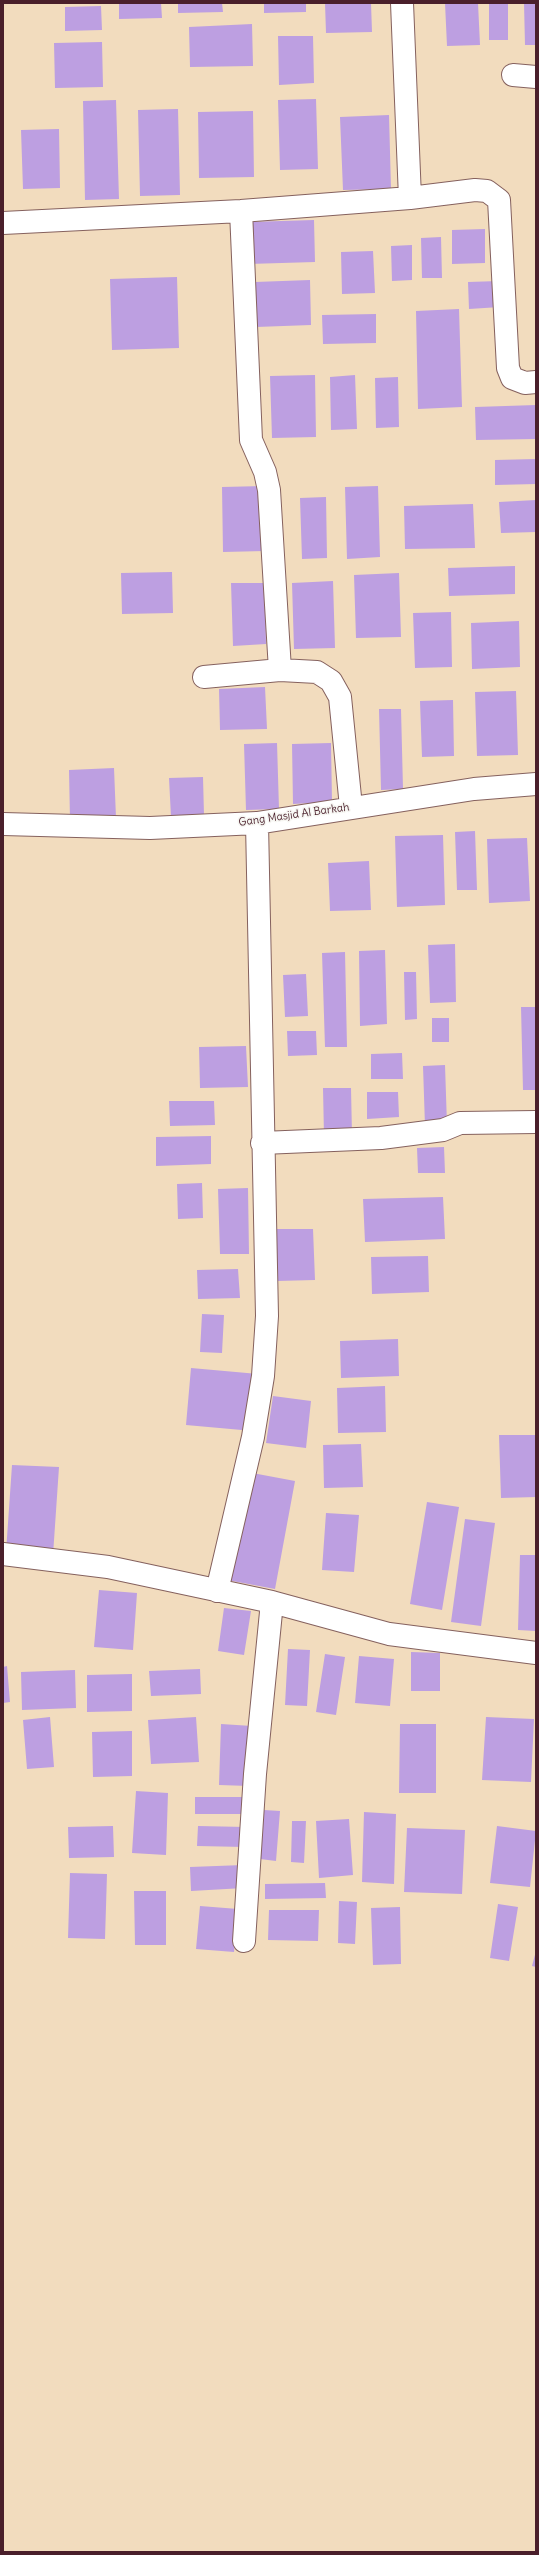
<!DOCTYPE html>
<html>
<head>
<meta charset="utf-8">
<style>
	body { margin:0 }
	#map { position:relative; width:539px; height:2555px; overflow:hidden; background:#f2dcbe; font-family:Delius,sans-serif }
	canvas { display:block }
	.frame { position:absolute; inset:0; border:4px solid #4a1f2b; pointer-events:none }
</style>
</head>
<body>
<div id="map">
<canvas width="539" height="2555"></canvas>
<div class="frame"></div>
</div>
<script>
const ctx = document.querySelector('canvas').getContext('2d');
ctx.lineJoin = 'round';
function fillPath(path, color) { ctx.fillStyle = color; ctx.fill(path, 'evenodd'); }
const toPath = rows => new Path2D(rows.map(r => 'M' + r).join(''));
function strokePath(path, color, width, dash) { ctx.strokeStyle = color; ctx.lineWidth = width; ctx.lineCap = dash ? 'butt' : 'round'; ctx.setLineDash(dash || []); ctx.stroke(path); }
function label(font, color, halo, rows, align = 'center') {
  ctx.font = font + ' Delius,sans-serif'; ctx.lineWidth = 3; ctx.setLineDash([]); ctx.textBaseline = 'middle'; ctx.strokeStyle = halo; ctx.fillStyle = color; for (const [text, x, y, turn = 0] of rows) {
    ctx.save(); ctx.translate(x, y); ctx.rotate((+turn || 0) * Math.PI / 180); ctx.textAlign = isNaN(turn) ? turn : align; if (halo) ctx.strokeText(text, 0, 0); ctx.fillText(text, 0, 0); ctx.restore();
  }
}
const building = toPath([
	[119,3,161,3,162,18,119,19],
	[178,3,222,3,223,12,178,13],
	[264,3,306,3,306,12,264,13],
	[325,3,371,3,372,32,326,33],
	[445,3,478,3,480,45,447,46],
	[489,3,508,3,508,40,489,40],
	[524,3,536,3,536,45,525,45],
	[101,6,102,30,65,31,65,7],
	[252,24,253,66,190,67,189,27],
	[278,36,313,36,314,83,279,85],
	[102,42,103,87,55,88,54,43],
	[316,99,318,169,280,170,278,100],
	[116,100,119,199,85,200,83,101],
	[178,109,180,195,140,196,138,110],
	[253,111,254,177,199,178,198,112],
	[389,115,391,189,343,190,340,117],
	[59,129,60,188,23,189,21,130],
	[314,220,315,262,248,264,248,222],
	[485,229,485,263,452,264,452,230],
	[441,237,442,278,422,278,421,238],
	[412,245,412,280,392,281,391,246],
	[373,251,375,293,342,294,341,252],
	[177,277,179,348,112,350,110,279],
	[310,280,311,325,256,327,255,282],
	[499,281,500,307,469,309,468,282],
	[459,309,462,407,418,409,416,311],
	[376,314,376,343,323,344,322,315],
	[315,375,316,437,272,438,270,376],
	[355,375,357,429,331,430,330,377],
	[398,377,399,427,376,428,375,378],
	[536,405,536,439,476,440,475,407],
	[536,459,536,484,495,485,495,460],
	[264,486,265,551,223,552,222,487],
	[378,486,380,557,347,559,345,487],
	[326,497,327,558,302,559,300,498],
	[536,500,536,532,501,533,499,502],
	[473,504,475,548,405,549,404,506],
	[515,566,515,594,449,596,448,568],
	[172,572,173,613,122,614,121,573],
	[399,573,401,637,356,638,354,575],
	[333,581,335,648,294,649,292,583],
	[231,583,265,583,266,644,233,646],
	[451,612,452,667,415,668,413,613],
	[519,621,520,667,472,669,471,623],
	[265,687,267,729,220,730,219,689],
	[516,691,518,755,477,756,475,692],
	[453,700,454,756,422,757,420,701],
	[379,709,401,709,403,789,381,790],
	[277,743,279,809,246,810,244,744],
	[331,743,332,802,293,804,292,744],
	[114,768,116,818,70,820,69,770],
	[203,777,204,815,171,817,169,778],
	[475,831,477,890,457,890,455,832],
	[443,835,445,905,397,907,395,836],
	[527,838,530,901,489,903,487,839],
	[369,861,371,910,330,911,328,863],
	[455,944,456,1002,430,1003,428,945],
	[385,950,387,1024,360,1026,359,951],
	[345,952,347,1047,325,1047,322,953],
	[404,972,416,972,417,1019,405,1020],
	[306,974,308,1016,285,1017,283,975],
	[521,1007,536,1007,536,1090,523,1090],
	[432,1018,449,1018,449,1042,432,1042],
	[287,1031,316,1031,317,1055,288,1056],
	[246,1046,248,1087,200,1088,199,1047],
	[402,1053,403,1079,371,1079,371,1054],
	[445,1065,447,1125,425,1126,423,1066],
	[323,1088,351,1088,352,1135,324,1136],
	[367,1092,398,1092,399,1117,367,1119],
	[169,1101,214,1101,215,1125,170,1126],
	[211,1136,211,1164,156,1166,156,1137],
	[444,1147,445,1173,418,1173,417,1148],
	[202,1183,203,1218,178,1219,177,1184],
	[248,1188,249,1254,220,1254,218,1189],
	[443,1197,445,1239,365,1242,363,1199],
	[275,1229,313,1229,315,1280,277,1281],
	[428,1256,429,1292,372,1294,371,1257],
	[238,1269,240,1298,198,1299,197,1270],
	[202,1314,224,1315,222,1353,200,1352],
	[398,1339,399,1376,341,1378,340,1341],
	[191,1368,258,1374,253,1431,186,1425],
	[385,1386,386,1432,338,1433,337,1388],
	[273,1396,311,1401,306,1448,266,1443],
	[499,1435,536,1435,536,1497,501,1498],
	[361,1444,363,1487,324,1488,323,1445],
	[12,1465,59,1467,53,1555,6,1552],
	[247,1472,295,1481,275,1589,227,1580],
	[427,1502,459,1507,442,1610,410,1604],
	[326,1513,359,1515,354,1572,322,1570],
	[465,1519,495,1523,481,1626,451,1622],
	[520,1555,536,1555,536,1631,518,1630],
	[99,1590,137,1593,133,1650,94,1647],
	[224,1608,251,1611,244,1655,218,1651],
	[288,1649,310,1650,307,1706,285,1705],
	[411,1652,440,1653,440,1691,411,1691],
	[325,1654,345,1657,336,1715,316,1712],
	[359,1656,394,1659,390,1706,355,1703],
	[7,1666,10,1702,3,1703,3,1667],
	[200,1669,201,1694,151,1696,149,1671],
	[75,1670,76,1708,22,1710,21,1672],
	[132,1674,132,1711,87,1712,87,1675],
	[50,1717,54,1767,27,1769,23,1720],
	[196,1717,199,1762,151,1764,148,1720],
	[486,1717,534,1719,531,1782,482,1780],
	[221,1724,252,1726,249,1786,219,1785],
	[400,1724,436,1724,436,1793,399,1793],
	[132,1731,132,1776,93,1777,92,1732],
	[136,1791,168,1793,166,1855,132,1853],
	[195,1797,246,1797,246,1814,195,1814],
	[264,1810,280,1811,276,1861,260,1859],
	[364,1812,396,1814,394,1884,362,1882],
	[349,1819,353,1875,319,1878,316,1821],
	[292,1821,306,1821,304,1863,291,1862],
	[113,1826,114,1857,69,1858,68,1827],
	[198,1826,246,1827,245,1847,197,1846],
	[497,1826,536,1831,530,1887,490,1883],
	[407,1828,465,1830,462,1894,404,1892],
	[243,1865,244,1888,191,1891,190,1867],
	[70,1873,107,1874,105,1939,68,1938],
	[325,1883,326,1898,265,1899,265,1884],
	[134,1891,166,1891,166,1945,135,1945],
	[339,1901,357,1902,355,1944,338,1943],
	[498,1904,518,1907,509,1961,490,1958],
	[200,1906,238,1909,234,1952,196,1949],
	[400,1907,401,1964,373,1965,371,1908],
	[269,1910,319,1910,318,1941,268,1940],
	[536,1951,536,1967,532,1966]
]);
const minor = toPath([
	[402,3,410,198],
	[513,75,536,77],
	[241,211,251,440,265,472,269,490,280,670,317,672,331,681,340,697,351,807],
	[3,223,241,211,410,198,475,190,487,191,499,200,508,368,512,378,525,383,536,382],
	[204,677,280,670],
	[3,824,150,828,257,823,474,789,536,784],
	[262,1143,381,1138,443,1130,460,1123,536,1122],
	[3,1554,108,1567,272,1602,389,1634,536,1653],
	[217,1591,253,1437,263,1376,267,1316,257,823],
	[244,1941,255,1774,272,1602]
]);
const streetNames = [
	["Gang Masjid Al Barkah",294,815,-8]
];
fillPath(building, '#bd9fe1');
strokePath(minor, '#85615e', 24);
strokePath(minor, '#fff', 22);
label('11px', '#4a1f2b', '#f6f6f2', streetNames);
</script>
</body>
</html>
